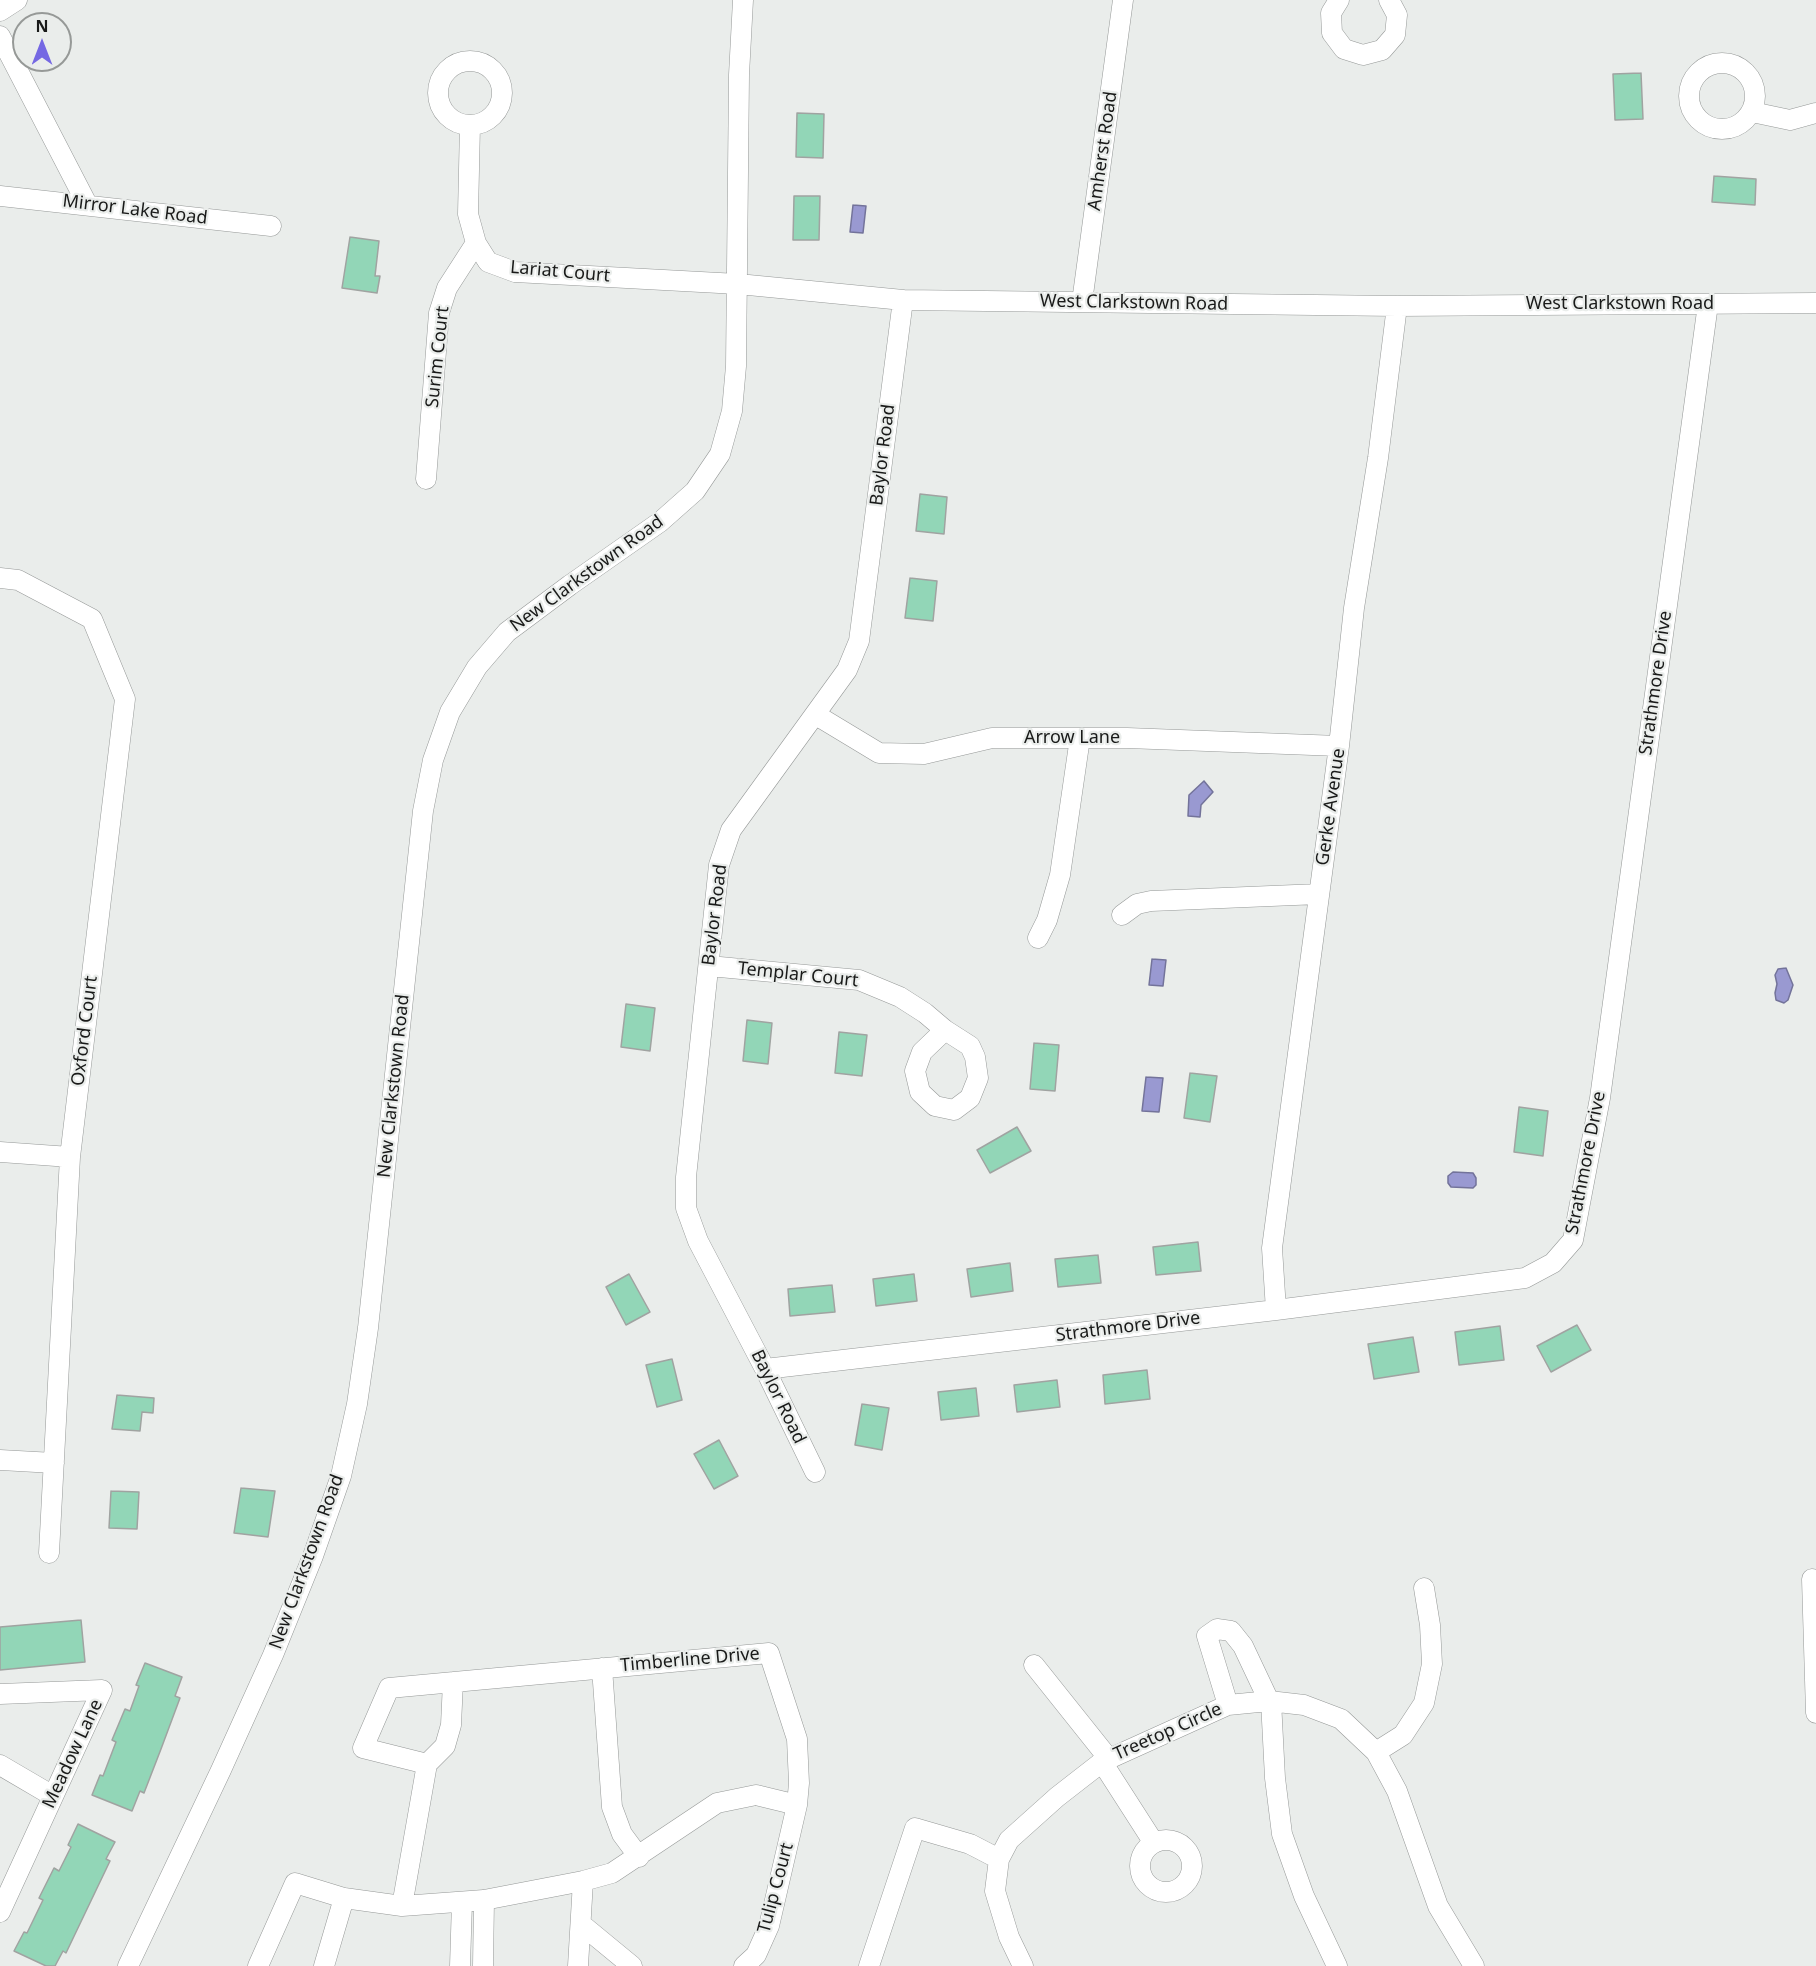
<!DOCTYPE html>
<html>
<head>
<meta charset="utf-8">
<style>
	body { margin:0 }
	#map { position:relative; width:1816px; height:1966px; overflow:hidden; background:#eaedeb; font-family:"Noto Sans",sans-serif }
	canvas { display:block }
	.north { position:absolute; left:12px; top:12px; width:60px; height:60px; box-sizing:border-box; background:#eaedeb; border:2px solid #969997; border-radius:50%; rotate:0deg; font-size:16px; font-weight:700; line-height:24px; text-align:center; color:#191a19 }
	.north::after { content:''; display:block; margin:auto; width:21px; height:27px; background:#7568e3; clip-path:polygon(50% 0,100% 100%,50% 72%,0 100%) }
</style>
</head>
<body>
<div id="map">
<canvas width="1816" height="1966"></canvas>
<div class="north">N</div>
</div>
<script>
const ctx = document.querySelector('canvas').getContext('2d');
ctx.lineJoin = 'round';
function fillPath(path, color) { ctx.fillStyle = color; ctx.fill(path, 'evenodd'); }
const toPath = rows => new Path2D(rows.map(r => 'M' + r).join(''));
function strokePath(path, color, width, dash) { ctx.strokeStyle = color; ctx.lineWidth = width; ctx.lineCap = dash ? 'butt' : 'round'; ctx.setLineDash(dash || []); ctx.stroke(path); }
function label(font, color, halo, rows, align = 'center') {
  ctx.font = font + ' "Noto Sans",sans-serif'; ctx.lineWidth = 4.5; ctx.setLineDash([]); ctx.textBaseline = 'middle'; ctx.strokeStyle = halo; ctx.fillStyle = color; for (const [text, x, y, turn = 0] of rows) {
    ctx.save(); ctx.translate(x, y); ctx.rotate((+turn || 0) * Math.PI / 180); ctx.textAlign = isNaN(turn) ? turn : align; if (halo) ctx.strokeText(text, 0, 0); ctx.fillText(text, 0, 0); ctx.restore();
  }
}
const water = toPath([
	[853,205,866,206,863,233,850,232,853,205],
	[1204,781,1213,792,1201,805,1200,817,1188,816,1189,795,1204,781],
	[1152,959,1166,960,1163,986,1149,985,1152,959],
	[1786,968,1793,985,1788,1000,1784,1003,1776,1000,1775,993,1777,984,1775,975,1778,969,1786,968],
	[1146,1077,1163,1078,1159,1112,1142,1111,1146,1077],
	[1453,1172,1473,1173,1476,1178,1476,1185,1473,1188,1451,1187,1448,1183,1448,1176,1453,1172]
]);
const building = toPath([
	[1641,73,1643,119,1615,120,1613,74,1641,73],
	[797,113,824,114,823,158,796,157,797,113],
	[1714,176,1756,179,1755,205,1712,202,1714,176],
	[794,196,820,196,819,240,793,240,794,196],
	[350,237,379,241,375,276,380,276,377,293,342,288,350,237],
	[920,494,947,497,944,534,916,531,920,494],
	[910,578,937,581,933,621,905,618,910,578],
	[626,1004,655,1008,650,1051,621,1047,626,1004],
	[747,1020,772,1023,768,1064,743,1061,747,1020],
	[839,1032,867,1035,862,1076,835,1073,839,1032],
	[1034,1043,1059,1045,1055,1091,1030,1089,1034,1043],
	[1190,1073,1217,1076,1210,1122,1184,1118,1190,1073],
	[1519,1107,1548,1111,1543,1156,1514,1152,1519,1107],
	[1017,1127,1031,1151,990,1173,977,1150,1017,1127],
	[1198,1242,1201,1271,1156,1275,1153,1247,1198,1242],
	[1098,1255,1101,1283,1058,1287,1055,1259,1098,1255],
	[1010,1263,1013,1291,971,1297,967,1269,1010,1263],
	[629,1274,650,1312,626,1325,606,1287,629,1274],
	[914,1274,917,1301,876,1306,873,1279,914,1274],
	[832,1285,835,1312,790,1316,788,1289,832,1285],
	[1577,1325,1591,1350,1551,1372,1537,1346,1577,1325],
	[1500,1326,1504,1360,1459,1365,1455,1332,1500,1326],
	[1413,1337,1419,1372,1374,1379,1368,1344,1413,1337],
	[672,1359,682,1400,657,1407,646,1365,672,1359],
	[1147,1370,1150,1399,1105,1404,1103,1375,1147,1370],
	[1057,1380,1060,1407,1017,1412,1014,1385,1057,1380],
	[976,1388,979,1416,941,1420,938,1392,976,1388],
	[117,1395,154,1398,153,1413,142,1412,140,1431,112,1429,117,1395],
	[862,1404,889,1408,882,1450,855,1445,862,1404],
	[719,1440,738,1476,714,1489,694,1454,719,1440],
	[241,1488,275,1491,268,1537,234,1533,241,1488],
	[111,1491,139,1492,137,1529,109,1528,111,1491],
	[81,1620,85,1662,0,1670,0,1627,81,1620],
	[145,1663,182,1677,175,1696,180,1698,161,1749,144,1793,140,1791,132,1811,92,1795,100,1775,103,1776,116,1742,112,1740,125,1709,130,1711,139,1686,136,1685,145,1663],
	[78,1824,115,1842,106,1859,110,1861,66,1953,63,1951,55,1966,46,1966,14,1951,24,1932,27,1933,43,1900,39,1898,54,1868,59,1871,71,1847,68,1845,78,1824]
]);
const minor = toPath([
	[1339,0,1331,13,1332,33,1344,49,1363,55,1382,50,1395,35,1397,15,1389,0],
	[0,11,17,0],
	[0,36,87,204],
	'438 93a32 32 0 1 1 64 0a32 32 0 1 1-64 0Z',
	'1689 96a33 33 0 1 1 66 0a33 33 0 1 1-66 0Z',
	[1752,112,1790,120,1816,113],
	[470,125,468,214,476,243,488,262,515,272,738,284,903,300,1397,306,1816,303],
	[0,196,271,226],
	[1082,302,1123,0],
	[426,479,439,313,447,288,476,243],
	[0,578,18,580,92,619,125,699,70,1157,49,1553],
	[816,715,879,753,924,754,992,738,1127,738,1339,746],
	[1122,915,1137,904,1151,901,1319,894],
	[1038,938,1047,920,1060,875,1080,738],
	[709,966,859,980,900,997,925,1013,945,1030,970,1046,975,1057,978,1078,970,1098,954,1110,935,1106,920,1092,915,1071,922,1052,945,1030],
	[0,1152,70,1157],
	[1276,1310,1272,1248,1339,746,1354,608,1378,458,1397,306],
	[765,1369,1276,1310,1525,1278,1553,1263,1573,1240,1600,1098,1708,304],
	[0,1460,54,1463],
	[815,1472,765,1369,698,1241,686,1208,686,1177,719,865,731,830,847,670,859,641,903,300],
	[1812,1579,1816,1713],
	[1034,1665,1109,1759],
	[602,1668,612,1807,622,1834,639,1857],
	[0,1694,102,1690,0,1912],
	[1271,1701,1275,1778,1282,1834,1304,1896,1337,1966],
	[1228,1705,1207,1636,1217,1629,1231,1631,1243,1646,1269,1701],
	[1376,1752,1403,1735,1424,1703,1432,1664,1430,1625,1424,1588],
	[1102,1762,1154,1843],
	[427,1764,363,1748,389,1688,769,1653,797,1739,799,1783,797,1805,769,1926,756,1955,744,1966],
	[0,1765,53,1796],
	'1140 1866a26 26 0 1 1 52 0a26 26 0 1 1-52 0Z',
	[402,1906,427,1764,445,1746,451,1725,453,1682],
	[581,1924,632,1966],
	[128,1966,221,1770,273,1655,313,1556,341,1476,357,1404,368,1328,423,811,433,760,450,712,477,667,507,632,570,585,660,522,695,491,720,454,732,411,736,366,739,75,743,0],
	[258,1966,295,1883,344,1898,402,1906,484,1900,583,1881,612,1873,717,1803,756,1795,797,1805],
	[324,1966,344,1898],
	[460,1966,462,1902],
	[483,1966,484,1900],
	[578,1966,583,1881],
	[869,1966,915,1828,970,1844,999,1859],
	[1023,1966,1009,1937,995,1891,999,1859,1009,1840,1057,1797,1102,1762,1228,1705,1269,1701,1304,1705,1341,1719,1376,1752,1397,1791,1438,1906,1474,1966]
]);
const streetNames = [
	["Amherst Road",1103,151,-82],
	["Mirror Lake Road",135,210,7],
	["Lariat Court",560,272,5],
	["West Clarkstown Road",1134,303,1],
	["West Clarkstown Road",1620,304],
	["Surim Court",438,357,-84],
	["Baylor Road",883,455,-83],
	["New Clarkstown Road",587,574,-36],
	["Strathmore Drive",1656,683,-82],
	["Arrow Lane",1072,738],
	["Gerke Avenue",1331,807,-82],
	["Baylor Road",715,915,-83],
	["Templar Court",798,975,6],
	["Oxford Court",85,1031,-83],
	["New Clarkstown Road",394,1086,-84],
	["Strathmore Drive",1586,1163,-79],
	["Strathmore Drive",1128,1327,-7],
	["Baylor Road",778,1397,64],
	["New Clarkstown Road",307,1562,-70],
	["Timberline Drive",690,1660,-5],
	["Treetop Circle",1168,1732,-24],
	["Meadow Lane",73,1754,-65],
	["Tulip Court",776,1888,-75]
];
fillPath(water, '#9999d1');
strokePath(water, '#73739a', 1.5);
fillPath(building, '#92d6b7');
strokePath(building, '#a0a3a1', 1.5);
strokePath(minor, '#959897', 21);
strokePath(minor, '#fff', 20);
label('18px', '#191a19', '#eaedeb', streetNames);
</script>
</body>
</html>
